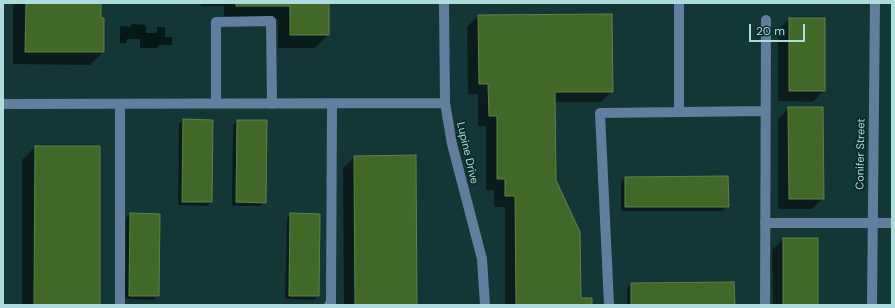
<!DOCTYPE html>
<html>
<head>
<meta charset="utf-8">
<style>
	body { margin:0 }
	#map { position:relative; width:895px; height:308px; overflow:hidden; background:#133736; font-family:"DM Sans",sans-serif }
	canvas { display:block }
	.frame { position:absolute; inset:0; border:4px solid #acdddc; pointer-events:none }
	.scale { position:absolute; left:749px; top:24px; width:56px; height:18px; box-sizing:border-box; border:2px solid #acdddc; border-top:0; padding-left:5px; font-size:12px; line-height:14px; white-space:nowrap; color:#acdddc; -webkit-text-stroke:3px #072d2c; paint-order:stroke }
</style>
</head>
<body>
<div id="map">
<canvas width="895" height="308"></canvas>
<div class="frame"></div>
<div class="scale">20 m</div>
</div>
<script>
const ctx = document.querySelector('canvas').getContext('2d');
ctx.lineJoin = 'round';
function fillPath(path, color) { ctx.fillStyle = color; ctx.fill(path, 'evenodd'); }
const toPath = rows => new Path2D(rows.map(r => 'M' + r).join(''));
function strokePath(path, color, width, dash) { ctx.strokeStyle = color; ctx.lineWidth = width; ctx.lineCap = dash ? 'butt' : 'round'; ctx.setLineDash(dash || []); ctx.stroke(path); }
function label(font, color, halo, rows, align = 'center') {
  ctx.font = font + ' "DM Sans",sans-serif'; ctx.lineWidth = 4; ctx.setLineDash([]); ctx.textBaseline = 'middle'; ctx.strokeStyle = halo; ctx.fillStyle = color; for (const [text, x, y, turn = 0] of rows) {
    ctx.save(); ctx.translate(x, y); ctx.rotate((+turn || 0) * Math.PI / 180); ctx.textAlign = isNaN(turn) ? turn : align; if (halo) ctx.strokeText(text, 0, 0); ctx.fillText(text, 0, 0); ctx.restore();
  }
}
const water = toPath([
	[131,24,146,25,146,33,157,33,157,27,165,27,165,37,172,37,172,45,158,45,158,48,140,48,140,39,127,39,126,43,120,43,120,26,131,27]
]);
const shadow = toPath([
	[13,3,100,3,103,52,90,65,13,64],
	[201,3,328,3,328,35,315,48,278,48,278,19,224,19,224,6,201,6],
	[478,16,612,91,601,102,554,102,555,180,580,299,591,305,505,305,505,207,494,207,494,190,486,190,486,126,478,126,478,94,468,94,467,27],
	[789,19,824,90,813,102,778,101,778,30],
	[789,108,823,198,812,209,778,209,778,119],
	[183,120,211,202,207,206,178,205,179,124],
	[237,121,265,202,261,206,232,206,233,125],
	[35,147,99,147,99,305,22,305,22,160],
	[354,157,416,305,344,305,343,168],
	[625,178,728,206,723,211,621,211,621,182],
	[130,214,158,296,153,300,125,299,126,218],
	[291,214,318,296,314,300,285,299,287,218],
	[783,239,817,305,773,305,772,250],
	[631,284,734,305,627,305,627,288]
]);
const building = toPath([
	[26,3,101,3,101,18,104,18,104,52,25,52,26,3],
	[236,3,329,3,329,35,290,35,290,6,236,6,236,3],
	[612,14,613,92,555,92,556,180,580,232,581,298,592,298,592,305,516,305,515,196,505,196,505,179,497,179,497,116,489,116,488,84,479,84,478,15,612,14],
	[789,18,825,18,825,91,789,91,789,18],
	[788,107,823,107,824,199,789,199,788,107],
	[183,119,213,120,212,202,182,202,183,119],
	[237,120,267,120,266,203,236,202,237,120],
	[35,146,100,146,100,305,34,305,35,146],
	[416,155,417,305,355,305,354,156,416,155],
	[728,176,729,207,625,207,625,177,728,176],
	[130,213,160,214,159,296,129,296,130,213],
	[290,213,320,214,319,296,289,296,290,213],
	[783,238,818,238,818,305,783,305,783,238],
	[734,282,735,305,631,305,631,283,734,282]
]);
const minor = toPath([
	[444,3,445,103,452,144,482,259,485,305],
	[679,3,679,112],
	[3,104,445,103],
	[120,104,120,305],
	[216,104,216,22,271,21,272,104],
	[765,223,892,223],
	[329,305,331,303,332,104],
	[609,305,600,113,765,111],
	[765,305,766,20],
	[872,305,875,3]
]);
const streetNames = [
	["Lupine Drive",467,153,77],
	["Conifer Street",861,154,-89]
];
fillPath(water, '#041818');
fillPath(shadow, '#0007');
fillPath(building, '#426828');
strokePath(building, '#5d8444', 1);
strokePath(minor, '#637d9e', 10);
label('11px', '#acdddc', '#072d2c', streetNames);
</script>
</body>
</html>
